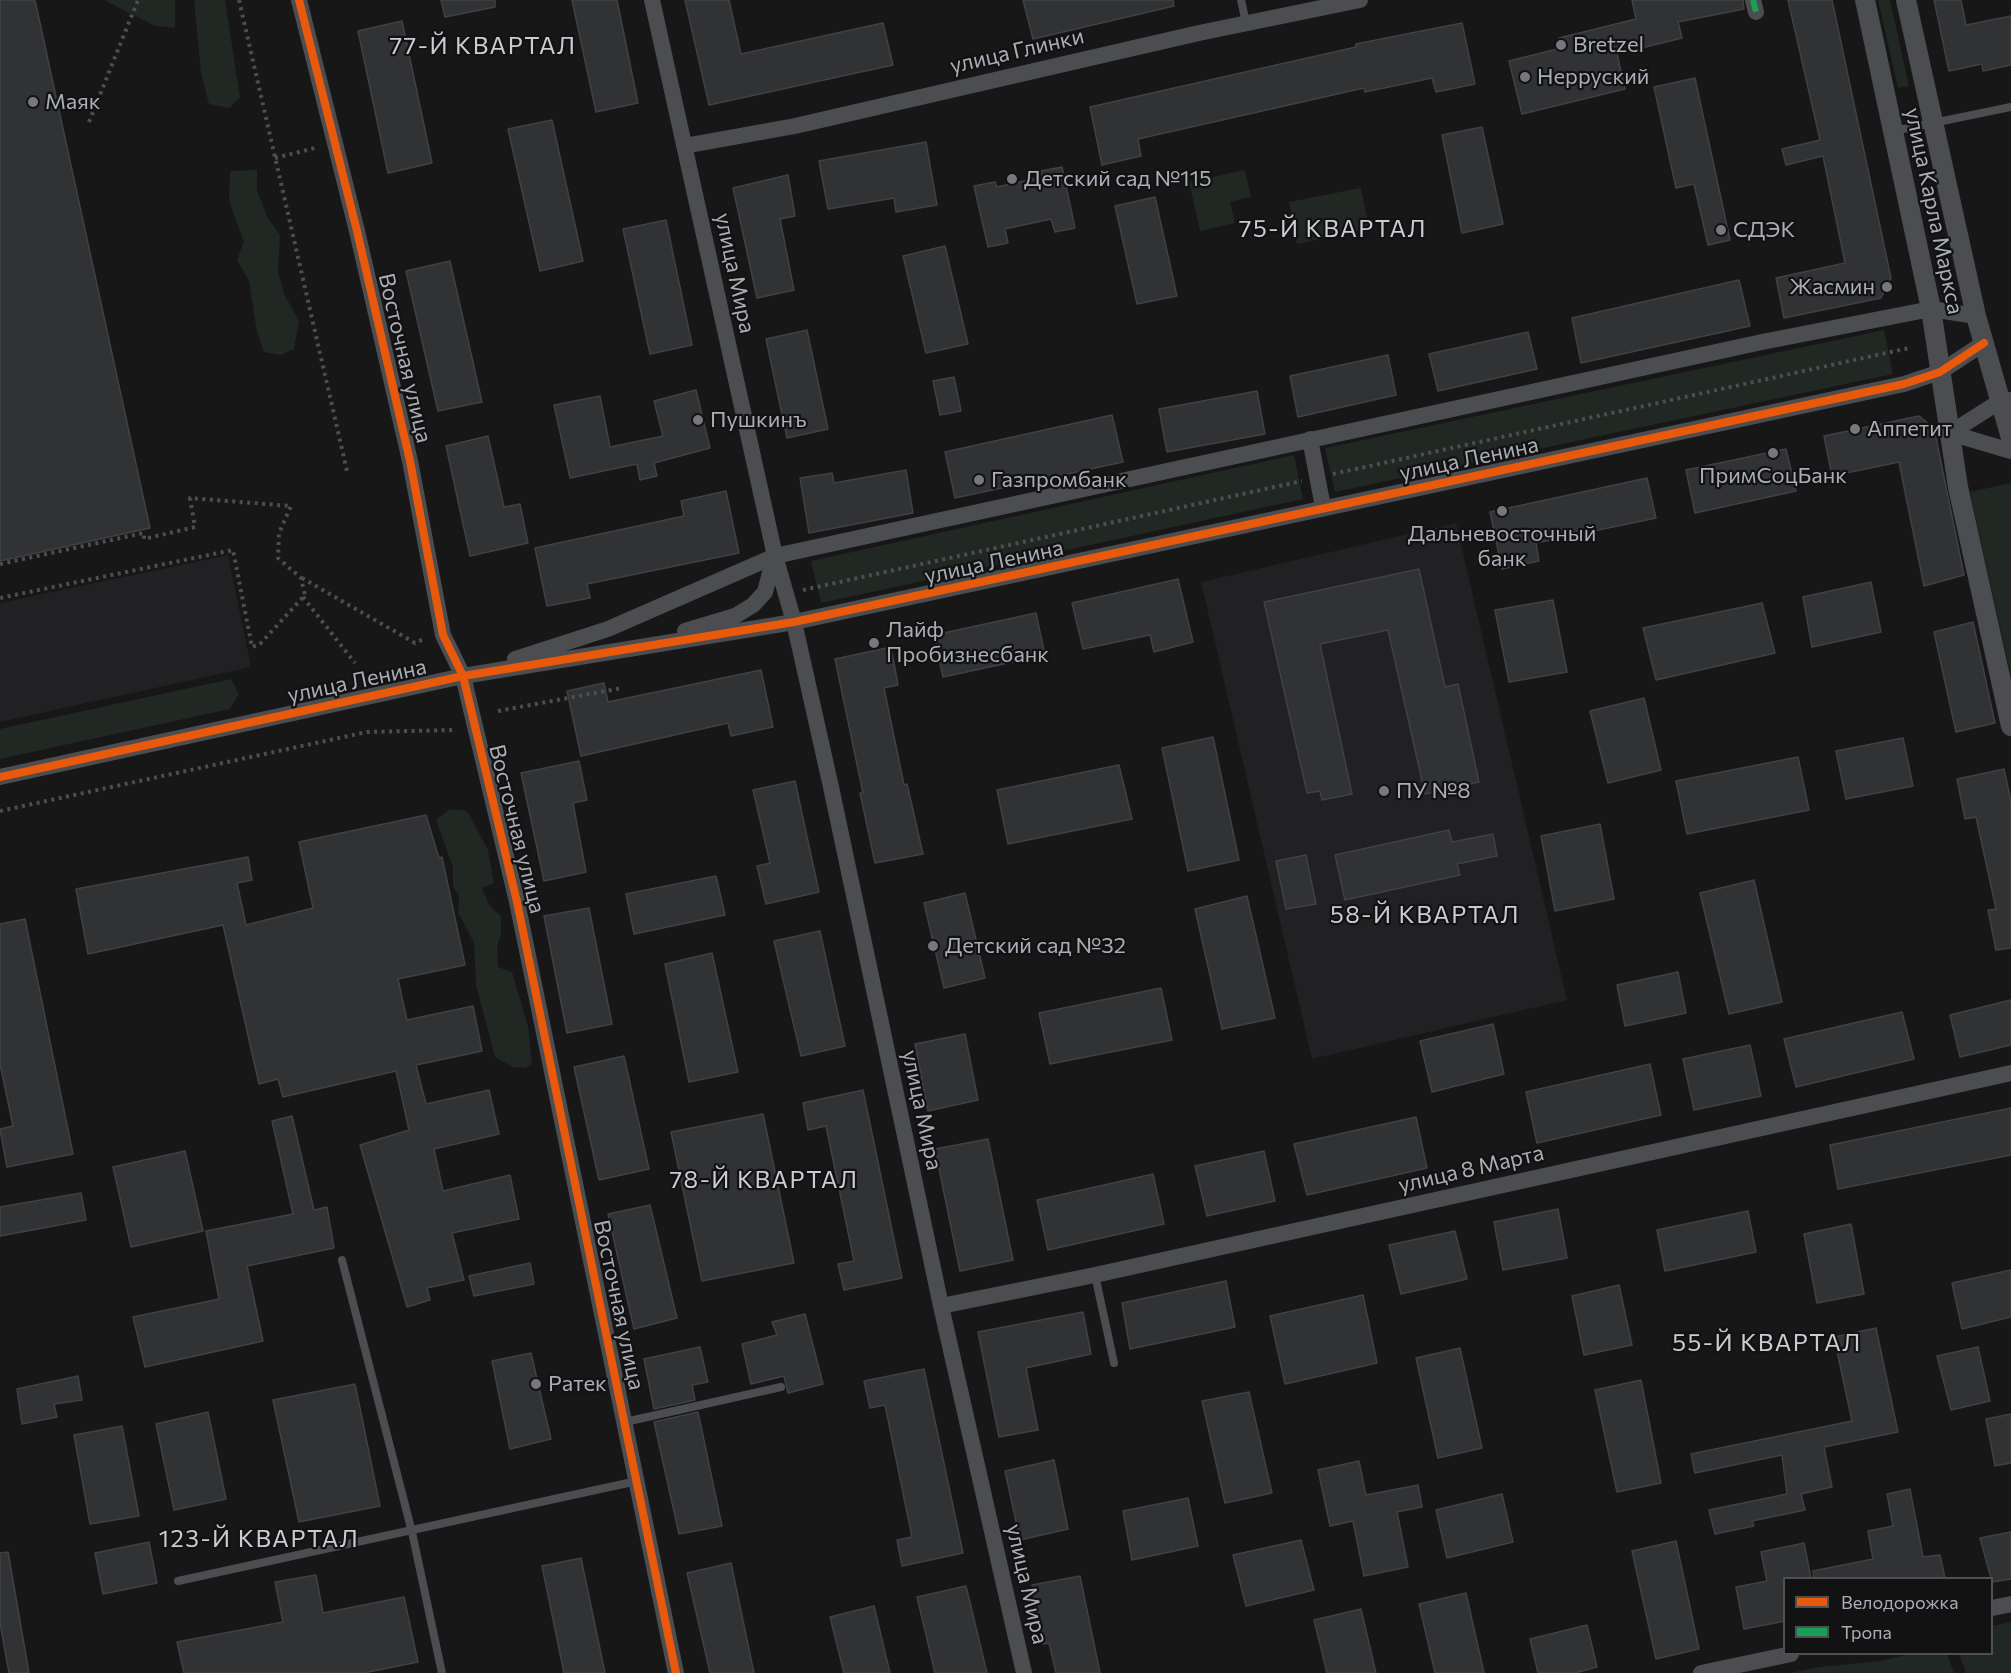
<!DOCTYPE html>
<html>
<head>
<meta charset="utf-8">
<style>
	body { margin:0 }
	#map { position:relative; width:2011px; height:1673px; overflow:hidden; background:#171718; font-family:Commissioner,sans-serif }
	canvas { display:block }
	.legend { position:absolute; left:1783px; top:1577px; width:210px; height:78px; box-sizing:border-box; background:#121213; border:2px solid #4f5054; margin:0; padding:8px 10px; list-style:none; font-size:18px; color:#aaadb6 }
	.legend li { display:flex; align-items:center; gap:12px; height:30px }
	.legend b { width:30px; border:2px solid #4f5054 }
</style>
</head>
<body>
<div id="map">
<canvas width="2011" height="1673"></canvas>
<ul class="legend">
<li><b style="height:8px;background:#e8590c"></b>Велодорожка</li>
<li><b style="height:8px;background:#1a9f57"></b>Тропа</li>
</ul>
</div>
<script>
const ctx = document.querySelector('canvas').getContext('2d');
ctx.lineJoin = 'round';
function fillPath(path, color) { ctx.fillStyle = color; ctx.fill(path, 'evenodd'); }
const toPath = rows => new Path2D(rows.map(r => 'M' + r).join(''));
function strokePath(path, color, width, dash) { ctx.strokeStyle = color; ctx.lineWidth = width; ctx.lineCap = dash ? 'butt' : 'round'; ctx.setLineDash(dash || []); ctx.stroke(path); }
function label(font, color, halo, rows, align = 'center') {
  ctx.font = font + ' Commissioner,sans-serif'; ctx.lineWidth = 4.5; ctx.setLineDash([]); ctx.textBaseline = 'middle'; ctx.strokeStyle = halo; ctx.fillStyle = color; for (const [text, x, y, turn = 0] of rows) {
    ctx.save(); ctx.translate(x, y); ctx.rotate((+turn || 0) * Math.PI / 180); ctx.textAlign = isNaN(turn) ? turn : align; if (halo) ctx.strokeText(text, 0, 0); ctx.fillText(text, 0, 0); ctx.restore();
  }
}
const built = toPath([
	[1456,523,1567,1000,1312,1059,1201,582],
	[228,555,251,667,0,722,0,603]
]);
const green = toPath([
	[104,0,175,0,175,28,155,26],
	[194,0,225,0,240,98,229,108,209,104,201,73],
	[1878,0,1890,0,1909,86,1898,88],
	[257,170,257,191,268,218,280,235,278,271,284,294,299,321,294,349,281,355,264,352,257,332,249,281,237,260,244,242,229,201,230,171],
	[1245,170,1251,197,1230,202,1235,223,1200,231,1189,182],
	[1361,188,1369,229,1297,244,1289,202],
	[1884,330,1893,374,1335,492,1325,448],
	[1294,455,1303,499,821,603,811,561],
	[2011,483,2011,676,1970,492],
	[231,679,239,694,230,709,0,759,0,729],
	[450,809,467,811,488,850,494,883,482,888,490,906,501,916,501,933,497,948,498,967,512,972,528,1026,532,1064,525,1068,513,1067,495,1057,476,985,474,943,458,912,459,896,453,886,453,867,436,820],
	[2011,1622,2011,1673,1966,1673,1959,1654,1992,1654,1992,1626],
	[1909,1654,1947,1654,1954,1673,1789,1673,1820,1667,1881,1661]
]);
const building = toPath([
	[0,0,35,0,150,528,0,561,0,0],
	[441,0,495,0,495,7,445,17,441,0],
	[572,0,617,0,638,103,596,112,572,0],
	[685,0,729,0,741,54,883,23,893,65,709,105,685,0],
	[1023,0,1173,0,1174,6,1033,39,1023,0],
	[1632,0,1743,0,1744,9,1678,22,1682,38,1617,54,1625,89,1522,114,1509,61,1561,48,1559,38,1636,19,1632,0],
	[1788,0,1832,0,1891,278,1881,298,1784,318,1776,278,1845,263,1823,156,1786,165,1782,149,1820,140,1788,0],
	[1934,0,1961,0,1966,25,2011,16,2011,65,1983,71,1982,64,1949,71,1934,0],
	[402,21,432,163,388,173,358,31,402,21],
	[1462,23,1475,84,1436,92,1432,78,1365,92,1364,88,1138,139,1141,156,1102,165,1090,107,1356,47,1356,44,1462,23],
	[1695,78,1730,240,1708,245,1694,184,1676,188,1654,87,1695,78],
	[552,120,583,261,540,271,508,129,552,120],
	[1482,127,1503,224,1462,233,1442,135,1482,127],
	[926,142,937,205,896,212,894,198,828,209,819,161,926,142],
	[1062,167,1075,228,1055,232,1051,219,1005,229,1008,243,988,247,974,186,995,182,997,187,1042,177,1041,171,1062,167],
	[788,175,795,216,780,219,794,290,757,298,733,188,788,175],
	[1155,197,1177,296,1137,304,1115,206,1155,197],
	[666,220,692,345,650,354,623,229,666,220],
	[945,246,968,344,926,353,903,256,945,246],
	[450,261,482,402,438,411,406,271,450,261],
	[1739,280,1750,326,1581,363,1572,318,1739,280],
	[807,330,828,429,787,438,766,339,807,330],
	[1528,332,1537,369,1438,391,1429,354,1528,332],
	[1388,355,1396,395,1298,417,1290,376,1388,355],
	[954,377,961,411,940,415,933,381,954,377],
	[696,390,710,448,654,463,657,476,640,480,637,464,570,478,554,405,600,396,610,447,663,436,654,401,696,390],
	[1257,391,1265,434,1167,452,1159,409,1257,391],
	[1112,415,1123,462,955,498,945,452,1112,415],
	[1919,416,1934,428,1964,575,1924,586,1899,462,1832,476,1824,436,1919,416],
	[488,436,504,507,520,504,528,543,470,556,446,446,488,436],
	[1786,449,1796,491,1695,513,1686,470,1786,449],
	[906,470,913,513,809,533,800,478,832,473,834,483,906,470],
	[1647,478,1656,518,1536,543,1539,561,1502,569,1490,512,1647,478],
	[726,491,739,553,587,584,590,598,547,606,535,548,684,516,681,501,726,491],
	[1419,569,1445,687,1458,684,1479,782,1425,794,1388,630,1320,644,1352,794,1322,800,1320,791,1307,793,1264,602,1419,569],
	[1178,579,1193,642,1154,652,1150,635,1083,649,1072,603,1178,579],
	[1871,582,1881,632,1812,647,1803,597,1871,582],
	[1553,600,1567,672,1509,682,1495,610,1553,600],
	[1762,603,1775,653,1656,680,1643,628,1762,603],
	[1036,613,1045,655,943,677,934,635,1036,613],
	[1973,622,1995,723,1956,732,1934,632,1973,622],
	[891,647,898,685,884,688,904,785,907,784,923,854,875,863,860,793,863,793,835,659,891,647],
	[761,670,773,727,731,736,728,723,581,756,567,691,604,683,608,702,761,670],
	[1644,698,1661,770,1608,783,1590,711,1644,698],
	[1213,737,1239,860,1188,871,1162,748,1213,737],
	[1903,738,1913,786,1846,799,1836,751,1903,738],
	[1798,757,1809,810,1687,834,1676,781,1798,757],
	[579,761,587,800,573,803,586,872,544,881,521,773,579,761],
	[1119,765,1132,819,1008,844,997,790,1119,765],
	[2004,769,2011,801,2011,948,1996,950,1988,910,1996,909,1976,817,1965,819,1957,779,2004,769],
	[795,781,819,892,766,904,757,866,770,863,753,790,795,781],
	[426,815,439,858,442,857,465,965,398,979,407,1020,473,1006,482,1051,416,1065,426,1104,489,1090,499,1134,434,1149,443,1191,510,1175,519,1219,452,1233,464,1280,427,1288,430,1300,407,1307,360,1145,409,1130,396,1071,283,1097,278,1079,259,1084,223,925,88,954,76,889,248,857,252,880,237,883,246,925,313,908,299,842,426,815],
	[1600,824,1614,899,1555,911,1541,836,1600,824],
	[1449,830,1452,842,1493,834,1497,856,1457,864,1460,875,1345,900,1335,855,1449,830],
	[1306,855,1316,904,1286,909,1276,861,1306,855],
	[716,876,725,915,634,934,626,894,716,876],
	[1754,880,1782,1002,1729,1014,1700,893,1754,880],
	[965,893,985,978,944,988,924,903,965,893],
	[1247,896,1275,1018,1222,1029,1195,909,1247,896],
	[589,908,612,1024,567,1033,544,916,589,908],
	[25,919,73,1154,7,1167,0,1129,13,1126,0,1064,0,924,25,919],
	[820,931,845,1046,801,1056,774,941,820,931],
	[712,953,738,1072,689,1082,665,964,712,953],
	[1678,972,1686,1013,1625,1026,1617,985,1678,972],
	[1161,988,1172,1040,1050,1064,1039,1013,1161,988],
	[2011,1000,2011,1045,1960,1057,1950,1015,2011,1000],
	[1902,1012,1914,1059,1796,1087,1784,1039,1902,1012],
	[1493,1024,1504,1074,1432,1092,1420,1041,1493,1024],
	[965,1034,978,1100,928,1111,915,1044,965,1034],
	[1750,1045,1761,1096,1694,1110,1683,1059,1750,1045],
	[624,1056,649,1169,599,1180,574,1067,624,1056],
	[1650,1064,1661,1115,1537,1143,1526,1092,1650,1064],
	[863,1090,902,1278,844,1290,838,1264,854,1261,826,1126,808,1130,803,1103,863,1090],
	[2011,1108,2011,1155,1838,1189,1830,1145,2011,1108],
	[763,1114,794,1263,702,1281,671,1132,763,1114],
	[292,1116,314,1210,327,1207,334,1248,247,1266,263,1341,145,1367,133,1317,219,1299,206,1231,293,1214,272,1121,292,1116],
	[1416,1117,1427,1168,1307,1195,1294,1144,1416,1117],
	[988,1139,1013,1260,960,1271,935,1149,988,1139],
	[185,1151,203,1231,131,1247,113,1167,185,1151],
	[1264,1151,1275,1201,1207,1216,1195,1166,1264,1151],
	[1153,1174,1164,1224,1048,1250,1037,1200,1153,1174],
	[81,1193,86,1220,0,1236,0,1207,81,1193],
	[650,1205,677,1318,634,1329,608,1214,650,1205],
	[1558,1209,1567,1258,1503,1270,1494,1222,1558,1209],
	[1748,1211,1756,1252,1665,1271,1657,1230,1748,1211],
	[1851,1224,1864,1294,1817,1303,1804,1234,1851,1224],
	[1455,1231,1467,1279,1401,1294,1389,1245,1455,1231],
	[530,1263,534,1284,474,1296,469,1276,530,1263],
	[2011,1270,2011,1317,1962,1329,1952,1283,2011,1270],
	[1226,1281,1235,1327,1130,1349,1122,1303,1226,1281],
	[1619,1285,1632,1345,1584,1355,1572,1296,1619,1285],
	[1363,1295,1377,1363,1285,1384,1270,1316,1363,1295],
	[1083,1312,1091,1354,1026,1368,1038,1430,999,1437,978,1332,1083,1312],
	[805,1314,823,1384,788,1393,784,1376,751,1384,742,1344,777,1335,772,1322,805,1314],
	[1876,1328,1898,1432,1824,1447,1832,1487,1801,1494,1805,1510,1752,1521,1754,1526,1715,1534,1709,1510,1787,1494,1782,1455,1695,1473,1691,1454,1852,1421,1834,1337,1876,1328],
	[700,1347,708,1382,692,1385,695,1400,654,1409,644,1359,700,1347],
	[1978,1347,1990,1401,1951,1410,1937,1356,1978,1347],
	[1460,1348,1482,1448,1438,1458,1416,1358,1460,1348],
	[531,1353,551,1439,510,1449,492,1361,531,1353],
	[924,1369,963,1553,902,1566,897,1540,912,1537,885,1405,870,1408,864,1381,924,1369],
	[78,1376,82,1400,54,1404,57,1417,22,1424,17,1389,78,1376],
	[1641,1380,1661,1483,1617,1492,1595,1390,1641,1380],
	[355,1384,380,1506,299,1522,273,1400,355,1384],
	[1249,1392,1272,1493,1225,1503,1202,1401,1249,1392],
	[208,1412,226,1499,174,1510,156,1424,208,1412],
	[698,1412,722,1526,679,1534,654,1422,698,1412],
	[2011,1414,2011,1463,1995,1466,1986,1419,2011,1414],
	[122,1426,139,1516,90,1524,74,1435,122,1426],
	[1054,1460,1068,1529,1020,1540,1005,1471,1054,1460],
	[1359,1461,1366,1495,1418,1485,1422,1507,1397,1512,1408,1567,1364,1576,1353,1521,1330,1526,1318,1470,1359,1461],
	[1910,1489,1923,1557,1940,1555,1945,1578,1814,1578,1813,1571,1873,1559,1868,1531,1893,1526,1887,1494,1910,1489],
	[1502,1494,1513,1542,1447,1558,1436,1510,1502,1494],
	[1188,1498,1198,1546,1132,1560,1123,1511,1188,1498],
	[2011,1532,2011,1579,1992,1582,1980,1538,2011,1532],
	[1301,1540,1314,1590,1246,1606,1233,1555,1301,1540],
	[1676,1541,1699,1649,1656,1659,1632,1551,1676,1541],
	[149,1542,157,1583,103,1594,95,1553,149,1542],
	[1804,1543,1811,1578,1785,1578,1785,1621,1744,1629,1736,1587,1767,1581,1761,1552,1804,1543],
	[8,1552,29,1673,9,1673,0,1623,0,1553,8,1552],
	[581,1558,605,1673,564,1673,542,1566,581,1558],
	[731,1563,754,1673,710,1673,687,1573,731,1563],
	[316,1575,323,1613,404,1597,418,1662,364,1673,184,1673,177,1642,283,1622,275,1582,316,1575],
	[1080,1576,1100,1673,1056,1673,1049,1643,1043,1644,1032,1585,1080,1576],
	[966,1586,987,1673,935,1673,917,1597,966,1586],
	[1466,1593,1484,1673,1435,1673,1419,1604,1466,1593],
	[874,1606,890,1673,844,1673,830,1617,874,1606],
	[1361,1609,1376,1673,1327,1673,1314,1620,1361,1609],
	[1587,1625,1597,1667,1575,1673,1538,1673,1530,1639,1587,1625]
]);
const path = toPath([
	[239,0,347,471],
	[89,122,138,0],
	[275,158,315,148],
	[1333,474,1909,348],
	[0,564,144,533,144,539,195,527,190,498,291,506,279,533,278,558,301,578,305,595,260,644,252,647,233,550,0,598],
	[302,578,415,643,426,638],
	[803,590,1302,481],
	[303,597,355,663],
	[498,711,622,688],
	[0,811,367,732,455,730]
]);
const service = toPath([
	[1241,0,1246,23],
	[1894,131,2011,107],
	[342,1260,412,1532,442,1673],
	[1095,1275,1114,1363],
	[625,1422,781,1387],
	[178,1581,637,1481]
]);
const minor = toPath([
	[299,0,357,231,410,461,443,635,463,676,517,902,676,1673],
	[652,0,775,556,794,622,831,787,941,1306,1024,1673],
	[1753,0,1756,12],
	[684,146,795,126,1199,33,1360,0],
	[1950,433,1999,402,2011,400],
	[1950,433,2011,451],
	[1310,439,1323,507],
	[685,631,735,616,753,605,765,592,774,557],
	[515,659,608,629,775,556,1762,342,1931,309,1976,316],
	[0,777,463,676,794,622,1904,384,1940,372,1984,343],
	[941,1306,1095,1275,2011,1073],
	[1992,1608,2011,1604],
	[1701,1673,1791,1654]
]);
const tertiary = toPath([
	[1865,0,1931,309,1958,487,2011,726],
	[1906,0,1976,316,2011,438]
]);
const quiet = toPath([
	[1753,0,1756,12]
]);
const cycleway = toPath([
	[299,0,357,231,410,461,443,635,463,676,517,902,676,1673],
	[0,777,463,676,794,622,1904,384,1940,372,1984,343]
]);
const markers = [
	[1561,45,6,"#77787f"],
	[1525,77,6,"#77787f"],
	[33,102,6,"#77787f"],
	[1012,179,6,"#77787f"],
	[1721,230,6,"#77787f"],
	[1887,287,6,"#77787f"],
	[698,420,6,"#77787f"],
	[1855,429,6,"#77787f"],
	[1773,453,6,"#77787f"],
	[979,480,6,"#77787f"],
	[1502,511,6,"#77787f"],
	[874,643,6,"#77787f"],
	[1384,791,6,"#77787f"],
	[933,946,6,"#77787f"],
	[536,1384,6,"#77787f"]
];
const poiNames = [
	["Bretzel",1573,45],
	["Нерруский",1537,77],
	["Маяк",45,102],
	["Детский сад №115",1024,179],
	["СДЭК",1733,230],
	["Жасмин",1875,287,"right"],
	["Пушкинъ",710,420],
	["Аппетит",1867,429],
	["ПримСоцБанк",1773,476,"center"],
	["Газпромбанк",991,480],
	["Дальневосточный",1502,534,"center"],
	["банк",1502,559,"center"],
	["Лайф",886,630],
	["Пробизнесбанк",886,655],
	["ПУ №8",1396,791],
	["Детский сад №32",945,946],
	["Ратек",548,1384]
];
const streetNames = [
	["улица Глинки",1017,51,-13],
	["улица Карла Маркса",1934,211,78],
	["улица Мира",735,273,78],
	["Восточная улица",405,358,77],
	["улица Ленина",1469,459,-12],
	["улица Ленина",994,562,-12],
	["улица Ленина",357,681,-12],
	["Восточная улица",517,829,76],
	["улица Мира",922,1110,78],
	["улица 8 Марта",1471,1169,-13],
	["Восточная улица",619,1305,78],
	["улица Мира",1027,1584,77]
];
const neighbourhoodNames = [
	["77-Й КВАРТАЛ",483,46],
	["75-Й КВАРТАЛ",1333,229],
	["58-Й КВАРТАЛ",1425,915],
	["78-Й КВАРТАЛ",764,1180],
	["55-Й КВАРТАЛ",1767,1343],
	["123-Й КВАРТАЛ",259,1539]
];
fillPath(built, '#212123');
fillPath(green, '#212722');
fillPath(building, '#313233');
strokePath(building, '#404144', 1.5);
strokePath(path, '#4d4e51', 4, [3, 4.5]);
strokePath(service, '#4c4d50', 8);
strokePath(minor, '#4c4d50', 16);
strokePath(tertiary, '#4c4d50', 20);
strokePath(quiet, '#1a9f57', 6, [12, 6]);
strokePath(cycleway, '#e8590c', 8);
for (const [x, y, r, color] of markers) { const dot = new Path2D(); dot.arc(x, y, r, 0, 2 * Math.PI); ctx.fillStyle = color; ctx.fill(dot); strokePath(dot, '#121213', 2); }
label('22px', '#aaadb6', '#121213', poiNames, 'left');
label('22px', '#aaadb6', '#121213', streetNames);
ctx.letterSpacing = '1.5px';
label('24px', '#cbccd3', '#121213', neighbourhoodNames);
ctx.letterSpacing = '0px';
</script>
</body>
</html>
